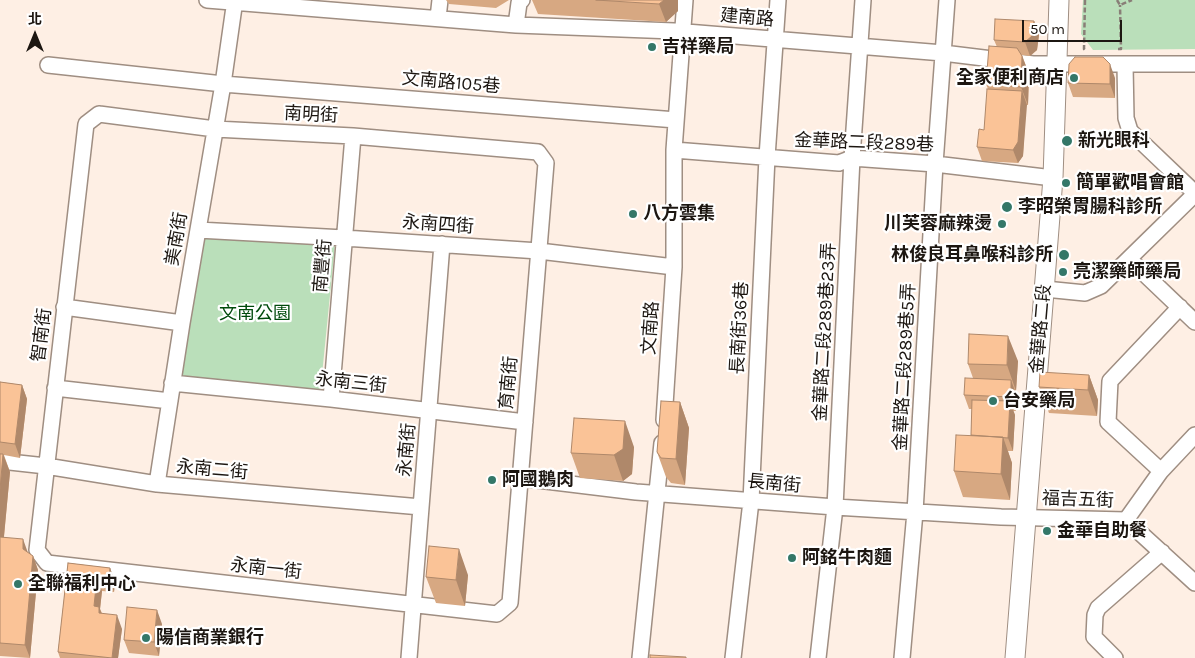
<!DOCTYPE html>
<html>
<head>
<meta charset="utf-8">
<style>
	body { margin:0 }
	#map { position:relative; width:1195px; height:658px; overflow:hidden; background:#feefe4; font-family:Karla,"Noto Sans TC",sans-serif }
	canvas { display:block }
	.north { position:absolute; left:10px; top:10px; width:50px; height:50px; -webkit-text-stroke:4px #fff; paint-order:stroke; rotate:0deg; font-size:14px; font-weight:700; line-height:20px; text-align:center; color:#1c1611 }
	.north::after { content:''; display:block; margin:auto; width:18px; height:22px; background:#1c1611; clip-path:polygon(50% 0,100% 100%,50% 72%,0 100%) }
	.scale { position:absolute; left:1022px; top:20px; width:100px; height:22px; box-sizing:border-box; border:2px solid #1c1611; border-top:0; padding-left:6px; font-size:15px; line-height:18px; white-space:nowrap; color:#1c1611; -webkit-text-stroke:4px #fff; paint-order:stroke }
</style>
</head>
<body>
<div id="map">
<canvas width="1195" height="658"></canvas>
<div class="north">北</div>
<div class="scale">50 m</div>
</div>
<script>
const ctx = document.querySelector('canvas').getContext('2d');
ctx.lineJoin = 'round';
function fillPath(path, color) { ctx.fillStyle = color; ctx.fill(path, 'evenodd'); }
const toPath = rows => new Path2D(rows.map(r => 'M' + r).join(''));
function strokePath(path, color, width, dash) { ctx.strokeStyle = color; ctx.lineWidth = width; ctx.lineCap = dash ? 'butt' : 'round'; ctx.setLineDash(dash || []); ctx.stroke(path); }
function label(font, color, halo, rows, align = 'center') {
  ctx.font = font + ' Karla,"Noto Sans TC",sans-serif'; ctx.lineWidth = 4.5; ctx.setLineDash([]); ctx.textBaseline = 'middle'; ctx.strokeStyle = halo; ctx.fillStyle = color; for (const [text, x, y, turn = 0] of rows) {
    ctx.save(); ctx.translate(x, y); ctx.rotate((+turn || 0) * Math.PI / 180); ctx.textAlign = isNaN(turn) ? turn : align; if (halo) ctx.strokeText(text, 0, 0); ctx.fillText(text, 0, 0); ctx.restore();
  }
}
const green = toPath([
	[1083,0,1195,0,1195,49,1093,50,1081,34],
	[195,237,335,245,320,395,169,377]
]);
const path = toPath([
	[1085,0,1084,49,1085,50],
	[1117,0,1120,5,1132,0],
	[1118,49,1121,49,1120,5]
]);
const minor = toPath([
	[207,0,516,25,674,31,943,53,1033,64,1195,64],
	[438,18,440,0],
	[516,25,519,3,522,0],
	[48,65,223,84,676,120],
	[1125,65,1126,118,1130,131,1195,193],
	[99,114,215,129,353,136,538,152,546,163,510,603,497,614,47,563,37,550,86,124,99,114],
	[674,150,839,163,852,158,935,164,1053,178],
	[198,230,344,238,539,251,674,267],
	[1129,259,1195,322],
	[1045,289,1085,293,1101,286,1195,194],
	[64,307,182,323],
	[172,383,331,399,525,422],
	[55,388,170,401],
	[331,399,353,136],
	[664,420,674,267,674,150,685,0],
	[0,461,46,466,157,484,421,507],
	[1161,471,1108,422,1110,381,1180,307],
	[521,478,636,492,835,507,1001,517,1126,520,1195,583],
	[157,484,182,323,223,84,235,0],
	[1126,520,1161,471,1195,435],
	[409,658,442,244],
	[640,658,662,443],
	[733,658,751,501,767,157,778,0],
	[818,658,835,507,852,158,863,0],
	[902,658,915,512,935,164,947,0],
	[1115,658,1094,637,1095,615,1098,608,1162,552]
]);
const major = toPath([
	[1015,658,1053,178,1059,0]
]);
const wall = toPath([
	[446,0,509,0,496,8,449,4],
	[532,0,678,0,678,11,666,22,538,14],
	[1034,21,1039,35,1037,50,1030,56,1022,55,1029,74,1028,105,1026,105,1023,156,1018,163,982,161,977,147,984,130,988,89,986,84,997,47,994,40],
	[1115,78,1115,98,1073,97,1068,83],
	[1018,361,1016,391,1015,391,1016,394,1016,411,1013,411,1015,415,1013,451,1008,451,1012,463,1010,500,963,497,954,471,971,435,972,409,969,409,964,395,973,378,968,364],
	[1089,375,1098,400,1097,416,1049,413,1039,387],
	[0,382,22,385,27,399,20,458,4,455,10,472,4,537,33,556,38,570,30,658,0,656],
	[680,402,689,428,685,485,671,483,666,477,657,452],
	[634,447,632,474,623,481,580,478,571,453],
	[68,563,110,568,115,582,114,592,102,591,100,609,102,613,122,629,118,658,60,658,58,652],
	[468,575,465,606,436,603,426,577],
	[162,624,159,656,129,653,124,640]
]);
const shadedWall = toPath([
	[664,0,678,0,678,11,666,22,659,4],
	[1034,21,1039,35,1037,50,1030,56,1025,42],
	[1022,56,1029,74,1028,105,1021,87],
	[1110,64,1115,78,1115,98,1110,84],
	[1022,91,1027,105,1023,156,1018,163,1013,150],
	[1008,336,1018,361,1016,391,1007,365],
	[1089,375,1098,400,1097,416,1088,390],
	[1011,380,1016,394,1016,411,1011,397],
	[22,385,27,399,20,458,15,444],
	[1010,401,1015,415,1013,451,1008,438],
	[680,402,689,428,685,485,676,459],
	[625,421,634,447,632,474,623,481,614,455],
	[1003,437,1012,463,1010,500,1001,474],
	[3,454,10,472,3,546,0,538,0,490],
	[23,539,28,553,23,549],
	[459,549,468,575,465,606,456,580],
	[33,556,38,570,30,658,25,645],
	[110,568,115,582,114,592,109,578],
	[97,577,102,591,100,609,104,621,94,606],
	[157,610,162,624,159,656,154,642],
	[117,615,122,629,118,658,112,658]
]);
const building = toPath([
	[596,0,664,0,659,4,596,0],
	[995,19,1034,21,1032,36,1025,42,994,40,995,19],
	[989,46,1017,48,1022,56,1021,87,986,84,989,46],
	[1075,57,1103,57,1110,64,1110,84,1068,83,1069,64,1075,57],
	[987,89,1022,91,1018,142,1013,150,977,147,979,129,984,130,987,89],
	[969,334,1008,336,1007,365,968,364,969,334],
	[1040,372,1089,375,1088,390,1039,387,1040,372],
	[965,378,1011,380,1011,397,964,395,965,378],
	[0,382,22,385,15,444,0,442,0,382],
	[972,400,1010,401,1008,438,971,435,972,400],
	[661,401,680,402,676,459,661,458,657,452,661,401],
	[574,418,625,421,623,449,614,455,571,453,574,418],
	[956,435,1003,437,1001,474,954,471,956,435],
	[0,454,3,454,0,490,0,454],
	[0,537,23,539,23,549,33,556,25,645,0,643,0,537],
	[429,546,459,549,456,580,426,577,429,546],
	[68,563,110,568,109,578,97,577,94,606,99,607,99,613,117,615,112,658,58,652,68,563],
	[127,607,157,610,154,642,124,640,127,607],
	[650,655,686,657,686,658,650,658,650,655]
]);
const markers = [
	[652,47,5,"#347768"],
	[1074,78,5,"#347768"],
	[1067,141,6,"#347768"],
	[1066,183,5,"#347768"],
	[1007,207,6,"#347768"],
	[633,214,5,"#347768"],
	[1002,224,5,"#347768"],
	[1064,255,6,"#347768"],
	[1063,272,5,"#347768"],
	[993,401,5,"#347768"],
	[492,480,5,"#347768"],
	[1047,531,5,"#347768"],
	[792,558,5,"#347768"],
	[18,584,5,"#347768"],
	[146,638,5,"#347768"]
];
const streetNames = [
	["建南路",747,18,5],
	["文南路105巷",451,83,5],
	["南明街",311,115,3],
	["金華路二段289巷",864,143,2],
	["永南四街",438,225,4],
	["美南街",177,239,-80],
	["南豐街",323,266,-85],
	["文南路",651,328,-86],
	["長南街36巷",740,328,-87],
	["金華路二段",1041,329,-85],
	["金華路二段289巷23弄",825,332,-87],
	["智南街",42,335,-83],
	["金華路二段289巷5弄",905,367,-87],
	["永南三街",351,383,6],
	["育南街",509,383,-85],
	["永南街",407,450,-85],
	["永南二街",212,470,5],
	["長南街",774,484,5],
	["福吉五街",1078,500,2],
	["永南一街",266,569,6]
];
const poiNames = [
	["吉祥藥局",662,47],
	["全家便利商店",1064,78,"right"],
	["新光眼科",1078,141],
	["簡單歡唱會館",1076,183],
	["李昭榮胃腸科診所",1018,207],
	["八方雲集",643,214],
	["川芙蓉麻辣燙",992,224,"right"],
	["林俊良耳鼻喉科診所",1053,255,"right"],
	["亮潔藥師藥局",1073,272],
	["台安藥局",1003,401],
	["阿國鵝肉",502,480],
	["金華自助餐",1057,531],
	["阿銘牛肉麵",802,558],
	["全聯福利中心",28,584],
	["陽信商業銀行",156,638]
];
const parkNames = [
	["文南公園",255,314]
];
fillPath(green, '#badfba');
strokePath(minor, '#9f8e82', 18);
strokePath(major, '#9f8e82', 21);
strokePath(path, '#897e77', 2.5, [5, 2.5]);
strokePath(minor, '#fff', 15);
strokePath(major, '#fff', 19);
fillPath(wall, '#d7a882');
fillPath(shadedWall, '#af886a');
fillPath(building, '#fac397');
strokePath(building, '#af886a', 1);
for (const [x, y, r, color] of markers) { const dot = new Path2D(); dot.arc(x, y, r, 0, 2 * Math.PI); ctx.fillStyle = color; ctx.fill(dot); strokePath(dot, '#fff', 2); }
label('18px', '#1c1611', '#fff', streetNames);
label('bold 18px', '#1c1611', '#fff', poiNames, 'left');
label('18px', '#004a0b', '#fff', parkNames);
</script>
</body>
</html>
